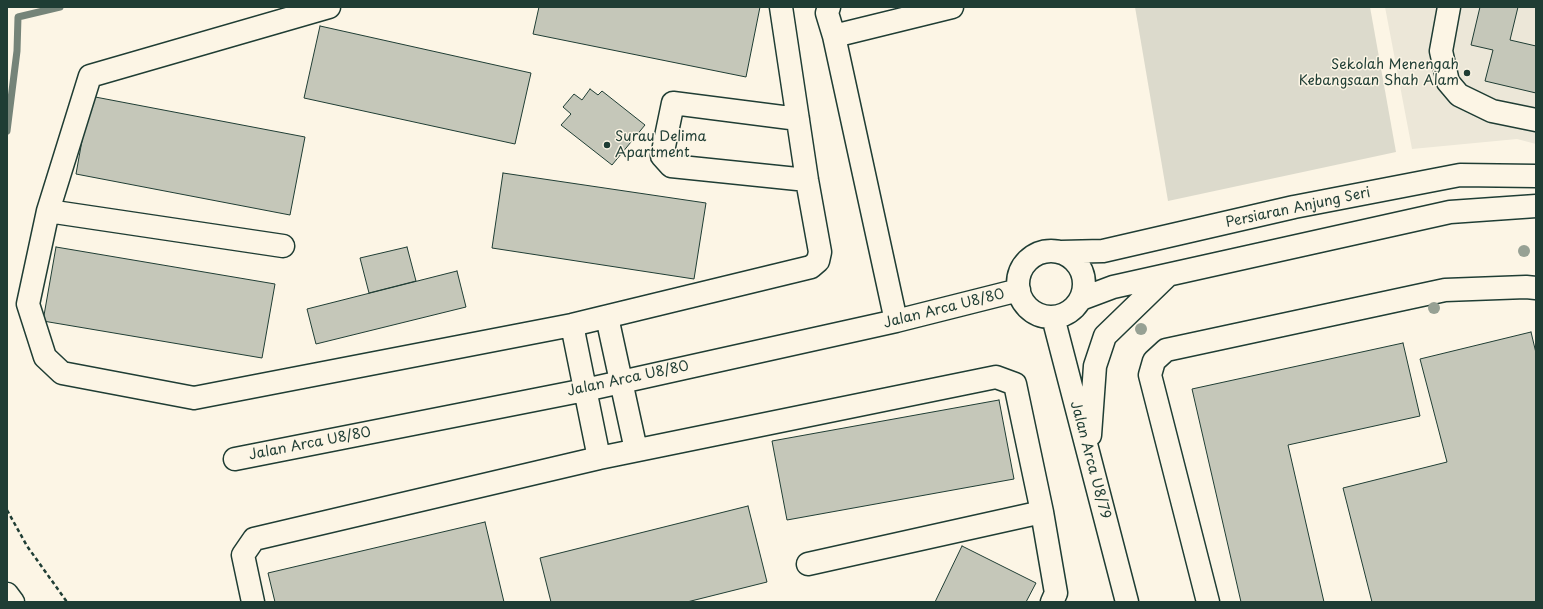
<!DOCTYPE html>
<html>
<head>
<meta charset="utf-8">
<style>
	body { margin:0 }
	#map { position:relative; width:1543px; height:609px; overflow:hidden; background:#fcf5e5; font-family:"Playpen Sans",sans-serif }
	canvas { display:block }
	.frame { position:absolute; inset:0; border:8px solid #1f3d34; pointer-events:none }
</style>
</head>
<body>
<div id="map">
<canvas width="1543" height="609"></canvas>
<div class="frame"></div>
</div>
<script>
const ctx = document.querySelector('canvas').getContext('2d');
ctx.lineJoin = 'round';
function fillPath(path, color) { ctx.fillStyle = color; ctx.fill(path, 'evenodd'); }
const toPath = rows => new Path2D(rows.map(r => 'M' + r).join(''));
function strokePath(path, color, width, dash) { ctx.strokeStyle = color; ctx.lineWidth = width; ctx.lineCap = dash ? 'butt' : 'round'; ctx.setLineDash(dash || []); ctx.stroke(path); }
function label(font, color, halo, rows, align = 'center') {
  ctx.font = font + ' "Playpen Sans",sans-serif'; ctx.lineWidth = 3; ctx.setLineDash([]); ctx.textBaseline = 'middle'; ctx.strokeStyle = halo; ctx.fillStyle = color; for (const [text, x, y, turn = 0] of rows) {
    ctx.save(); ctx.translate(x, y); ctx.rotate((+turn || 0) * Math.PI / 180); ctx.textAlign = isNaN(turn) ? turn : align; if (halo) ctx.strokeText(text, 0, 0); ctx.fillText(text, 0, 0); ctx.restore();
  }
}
const built = toPath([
	[1385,7,1536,7,1536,144,1517,139,1412,149]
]);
const green = toPath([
	[1135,7,1370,7,1396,152,1168,201]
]);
const stream = toPath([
	[7,131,17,51,18,17,60,7]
]);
const building = toPath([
	[539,7,760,7,746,77,533,34,539,7],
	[1480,7,1518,7,1510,40,1536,46,1536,93,1485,81,1493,50,1471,45,1480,7],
	[320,26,531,73,515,144,304,98,320,26],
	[590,89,598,95,602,91,645,125,612,165,561,125,571,114,563,107,574,94,582,100,590,89],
	[90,96,305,137,290,215,76,174,90,96],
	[503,173,706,203,694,279,492,248,503,173],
	[56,247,275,284,262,358,43,321,56,247],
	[407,247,416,281,369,293,360,258,407,247],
	[457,271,466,307,316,344,307,309,457,271],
	[1531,332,1536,353,1536,602,1372,602,1343,488,1447,462,1420,359,1531,332],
	[1403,343,1420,416,1288,445,1324,602,1241,602,1192,389,1403,343],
	[999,400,1014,479,787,520,772,441,999,400],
	[748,506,767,582,687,602,551,602,540,558,748,506],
	[485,522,504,602,275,602,268,573,485,522],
	[962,546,1036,583,1026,602,935,602,962,546]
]);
const path = toPath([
	[7,510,27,546,67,602]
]);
const minor = toPath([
	[329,7,90,76,48,211,28,304,45,357,62,373,194,398,572,325,811,267,818,261,820,252,807,180,781,7],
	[829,7,827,13,834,36],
	[1449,7,1441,51,1448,82,1459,95,1492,111,1536,120],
	[798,119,673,103,662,156,671,166,807,180],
	[48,211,283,246],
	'1018 284a33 33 0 1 1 66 0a33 33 0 1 1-66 0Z',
	[1061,252,1103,251,1294,207,1460,175,1536,176],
	[1081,299,1113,287,1450,212,1536,206],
	[607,317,636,450],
	[1053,317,1127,602],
	[896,321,834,36,952,7],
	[572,325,599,458],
	[1090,435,1095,366,1105,336,1168,275],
	[235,459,585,390,896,321,1019,290],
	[808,564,1042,512],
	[253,602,243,555,254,539,599,458,996,377,1015,384,1042,512,1056,593,1052,602],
	[1208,602,1150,375,1154,361,1166,350,1445,290,1526,287,1536,288]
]);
const highway = toPath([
	[7,594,13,602]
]);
const trees = [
	[1524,251],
	[1434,308],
	[1141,329]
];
const markers = [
	[1467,73,4,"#1f3d34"],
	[607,145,4,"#1f3d34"]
];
const poiNames = [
	["Sekolah Menengah",1459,65],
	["Kebangsaan Shah Alam",1459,81],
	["Surau Delima",615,137,"left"],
	["Apartment",615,153,"left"]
];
const streetNames = [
	["Persiaran Anjung Seri",1298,208,-12],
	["Jalan Arca U8/80",944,309,-14],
	["Jalan Arca U8/80",628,379,-12],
	["Jalan Arca U8/80",310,444,-11],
	["Jalan Arca U8/79",1090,460,75]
];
fillPath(built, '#ece7d8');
fillPath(green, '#dcdacc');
strokePath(stream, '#758479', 7);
fillPath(building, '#c5c7b9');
strokePath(building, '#1f3d34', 1);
strokePath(minor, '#1f3d34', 25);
strokePath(highway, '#1f3d34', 25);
strokePath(path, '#1f3d34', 2.5, [4, 3]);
strokePath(minor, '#fcf5e5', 22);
strokePath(highway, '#fcf5e5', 22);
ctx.fillStyle = '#97a194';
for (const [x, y] of trees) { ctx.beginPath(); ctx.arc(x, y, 6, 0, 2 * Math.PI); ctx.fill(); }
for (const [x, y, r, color] of markers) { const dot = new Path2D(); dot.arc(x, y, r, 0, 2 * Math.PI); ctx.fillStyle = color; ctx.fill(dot); strokePath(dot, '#fcf5e5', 1.5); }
label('14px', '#1f3d34', '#fcf5e5', poiNames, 'right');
label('14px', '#1f3d34', '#fcf5e5', streetNames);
</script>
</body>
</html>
